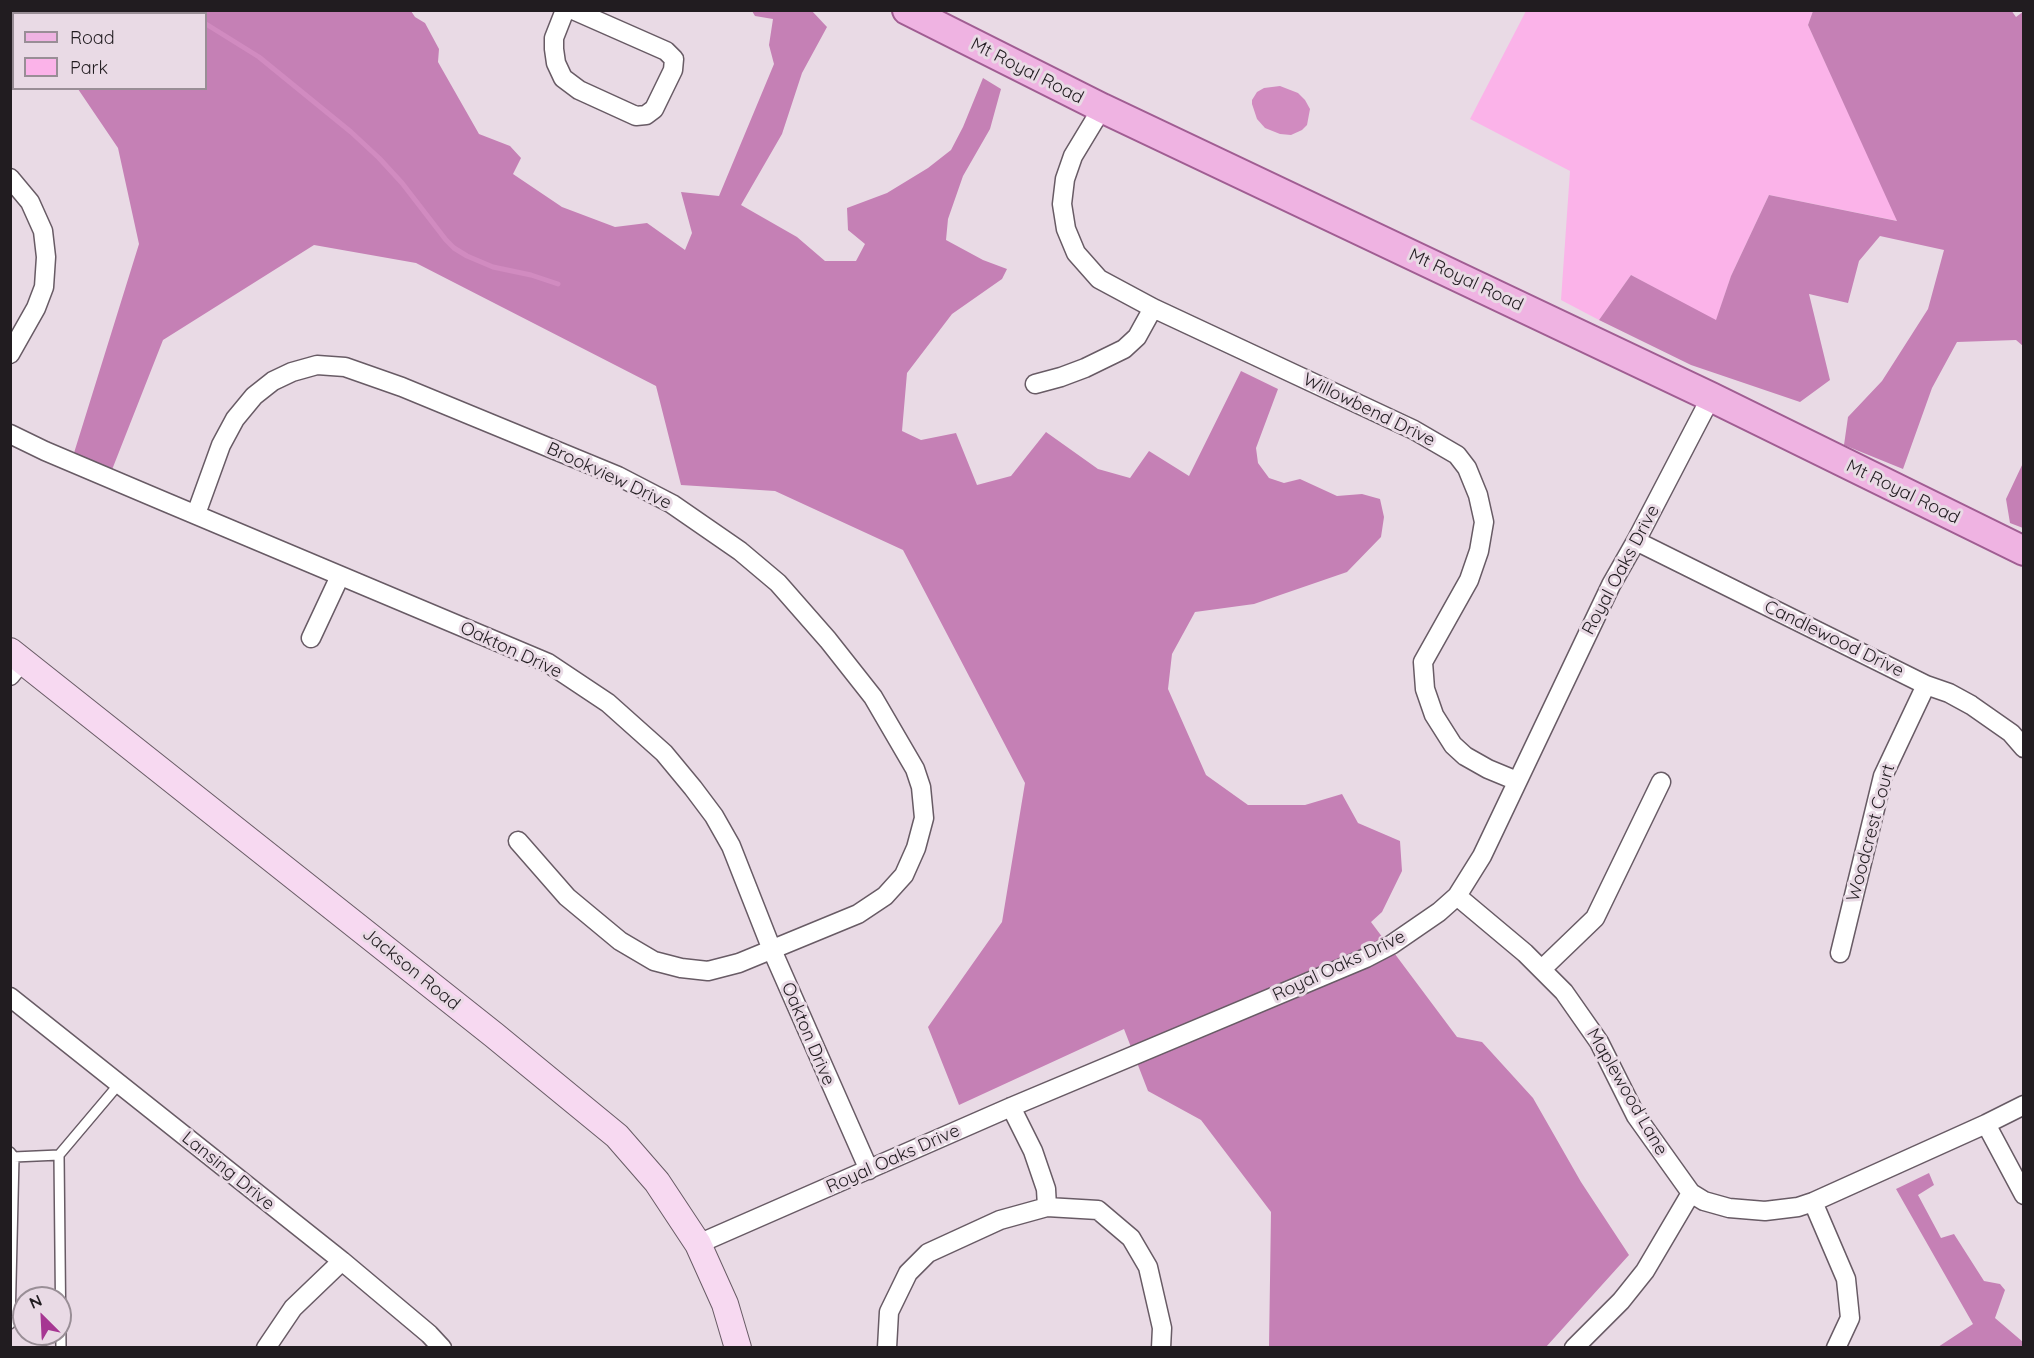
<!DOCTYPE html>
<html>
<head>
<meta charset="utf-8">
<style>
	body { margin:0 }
	#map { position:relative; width:2034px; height:1358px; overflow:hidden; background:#e9dae5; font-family:Quicksand,sans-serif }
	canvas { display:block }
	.frame { position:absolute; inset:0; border:12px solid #211c20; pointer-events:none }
	.legend { position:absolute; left:12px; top:12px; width:195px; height:78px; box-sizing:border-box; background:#e9dae5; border:2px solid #998e96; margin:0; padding:8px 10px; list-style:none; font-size:18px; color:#211c20 }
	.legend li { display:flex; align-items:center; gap:12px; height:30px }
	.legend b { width:30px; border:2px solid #998e96 }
	.north { position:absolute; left:12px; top:1286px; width:60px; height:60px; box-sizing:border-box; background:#e9dae5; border:2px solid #998e96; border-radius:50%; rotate:336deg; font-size:16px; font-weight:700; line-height:24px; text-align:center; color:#211c20 }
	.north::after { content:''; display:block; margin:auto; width:21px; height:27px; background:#a63692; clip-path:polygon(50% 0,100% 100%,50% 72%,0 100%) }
</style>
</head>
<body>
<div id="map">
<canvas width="2034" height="1358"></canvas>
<div class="frame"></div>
<ul class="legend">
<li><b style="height:8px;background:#efb3e2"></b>Road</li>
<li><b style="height:16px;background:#fbb3e9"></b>Park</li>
</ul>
<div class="north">N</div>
</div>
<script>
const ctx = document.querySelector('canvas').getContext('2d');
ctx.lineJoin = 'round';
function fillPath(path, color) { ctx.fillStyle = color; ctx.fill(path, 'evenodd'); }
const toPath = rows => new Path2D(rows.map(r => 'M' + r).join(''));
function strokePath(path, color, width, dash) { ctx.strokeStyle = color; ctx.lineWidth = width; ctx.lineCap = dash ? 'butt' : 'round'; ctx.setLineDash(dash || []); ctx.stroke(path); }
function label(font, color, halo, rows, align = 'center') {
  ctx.font = font + ' Quicksand,sans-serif'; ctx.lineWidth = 6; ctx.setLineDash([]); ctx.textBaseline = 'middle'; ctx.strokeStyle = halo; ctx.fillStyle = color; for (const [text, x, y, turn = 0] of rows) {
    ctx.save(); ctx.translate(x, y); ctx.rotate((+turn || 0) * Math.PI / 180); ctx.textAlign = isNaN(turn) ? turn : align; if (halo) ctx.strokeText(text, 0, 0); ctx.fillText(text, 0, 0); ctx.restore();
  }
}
const green = toPath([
	[1526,11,1813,11,1808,25,1898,221,1769,195,1731,276,1716,321,1631,275,1599,320,1561,300,1570,171,1470,119]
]);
const forest = toPath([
	[2011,10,2016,17,2024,11,2023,346,2016,340,1957,342,1932,388,1903,469,1844,445,1848,417,1882,381,1928,309,1944,250,1880,236,1859,261,1848,303,1809,294,1830,380,1800,402,1691,365,1599,320,1631,275,1716,320,1731,276,1769,195,1897,221,1808,25,1813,11],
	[11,11,411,11,415,17,425,23,439,49,438,62,479,134,510,146,521,158,513,174,562,207,615,227,647,223,685,250,692,233,681,192,719,196,774,64,769,45,773,19,755,16,752,11,812,11,827,27,802,73,782,134,741,205,797,237,825,261,856,261,865,244,848,230,847,208,887,193,928,168,951,150,963,127,983,78,1001,89,990,129,963,176,948,219,946,240,983,260,1007,269,1002,279,952,314,907,373,902,431,921,440,956,433,977,485,1011,476,1046,432,1098,469,1130,478,1149,451,1189,476,1241,371,1278,389,1256,448,1258,463,1269,478,1284,483,1300,479,1337,496,1362,494,1380,499,1384,517,1381,537,1347,572,1254,604,1195,612,1172,654,1168,689,1206,775,1248,805,1305,805,1342,794,1358,823,1400,841,1402,871,1382,912,1371,922,1457,1037,1482,1042,1533,1098,1581,1182,1629,1255,1546,1347,1269,1347,1271,1212,1201,1120,1148,1091,1124,1029,959,1105,928,1027,1002,922,1025,783,903,550,775,491,681,485,656,386,416,263,314,245,163,340,106,485,69,469,139,244,118,148,78,89,206,88,206,14,13,14],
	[2023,463,2024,528,2023,528,2010,523,2006,499],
	[1929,1173,1934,1185,1918,1195,1941,1238,1954,1234,1984,1281,2000,1284,2005,1290,1995,1318,2023,1342,2023,1347,1938,1347,1973,1324,1896,1189]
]);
const water = toPath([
	[1280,86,1298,93,1305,100,1310,109,1307,125,1302,130,1291,135,1280,134,1265,128,1257,119,1252,104,1252,100,1257,92,1264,88]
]);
const stream = toPath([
	[182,10,187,14],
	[206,24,259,57,351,132,379,158,402,183,446,240,454,248,467,256,493,267,531,275,558,284]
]);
const lane = toPath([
	[10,1152,14,1157,10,1324],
	[14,1157,59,1155],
	[61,1348,59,1155,119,1084]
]);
const street = toPath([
	[565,10,554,38,554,49,556,63,563,78,579,90,636,116,646,115,654,109,673,70,674,59,666,51,573,10],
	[1102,108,1073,156,1065,179,1062,204,1066,229,1076,253,1099,279,1153,308,1414,430,1457,455,1467,468,1478,495,1484,522,1479,551,1469,580,1423,662,1425,689,1434,715,1453,745,1465,756,1488,769,1517,781],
	[10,178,30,202,43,231,46,257,44,287,36,308,10,354],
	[1035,384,1061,377,1085,368,1124,349,1137,337,1153,308],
	[10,434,45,451,163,501,548,663,608,703,664,753,693,788,714,816,731,846,772,950,869,1170],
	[196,514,221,445,235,419,254,396,273,381,292,372,317,365,345,367,402,387,618,476,672,504,740,551,778,583,828,640,873,697,915,769,921,787,924,818,916,848,904,875,885,896,858,914,739,963,708,971,681,968,654,961,620,941,567,897,518,841],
	[1636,541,1926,685,1949,693,1971,705,2011,733,2024,748],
	[311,638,340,576],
	[10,676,23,660],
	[1457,896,1525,953,1564,992,1599,1042,1636,1116,1691,1193,1704,1201,1729,1208,1765,1211,1798,1207,1813,1202,1986,1124,2024,1105],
	[1840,953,1883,776,1926,685],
	[1542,969,1595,918,1661,782],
	[10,997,342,1261,429,1334,442,1348],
	[1011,1107,1033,1151,1046,1189,1047,1207],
	[1986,1124,2024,1195],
	[1813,1202,1846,1279,1850,1318,1836,1348],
	[698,1244,1011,1107,1366,958,1391,945,1439,912,1457,896,1482,856,1611,585,1636,541,1711,397],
	[266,1348,293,1308,342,1261],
	[887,1348,889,1312,908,1273,928,1253,1000,1220,1047,1207,1098,1210,1131,1238,1148,1267,1162,1328,1161,1348],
	[1574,1348,1621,1301,1645,1271,1691,1193]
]);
const secondary = toPath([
	[10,651,494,1035,617,1136,657,1182,698,1244,725,1304,738,1348]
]);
const primary = toPath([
	[907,10,1102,108,1711,397,2024,551]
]);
const streetNames = [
	["Mt Royal Road",1027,71,27],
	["Mt Royal Road",1466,280,25],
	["Willowbend Drive",1369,410,26],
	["Brookview Drive",609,476,25],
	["Mt Royal Road",1903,492,26],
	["Royal Oaks Drive",1621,570,-62],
	["Candlewood Drive",1834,639,26],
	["Oakton Drive",511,650,25],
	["Woodcrest Court",1871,833,-75],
	["Royal Oaks Drive",1339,966,-25],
	["Jackson Road",411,969,39],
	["Oakton Drive",808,1034,67],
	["Maplewood Lane",1627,1092,60],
	["Royal Oaks Drive",893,1159,-24],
	["Lansing Drive",228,1171,39]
];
fillPath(green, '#fbb3e9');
fillPath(forest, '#c580b5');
fillPath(water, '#d18bc0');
strokePath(stream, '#d18bc0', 5);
strokePath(lane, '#685b65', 12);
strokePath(street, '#685b65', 21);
strokePath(secondary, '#685b65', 28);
strokePath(primary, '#a05d92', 32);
strokePath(lane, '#fff', 9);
strokePath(street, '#fff', 18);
strokePath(secondary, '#f7d9f1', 26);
strokePath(primary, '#efb3e2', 28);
label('18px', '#211c20', '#e9dae5', streetNames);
</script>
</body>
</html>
